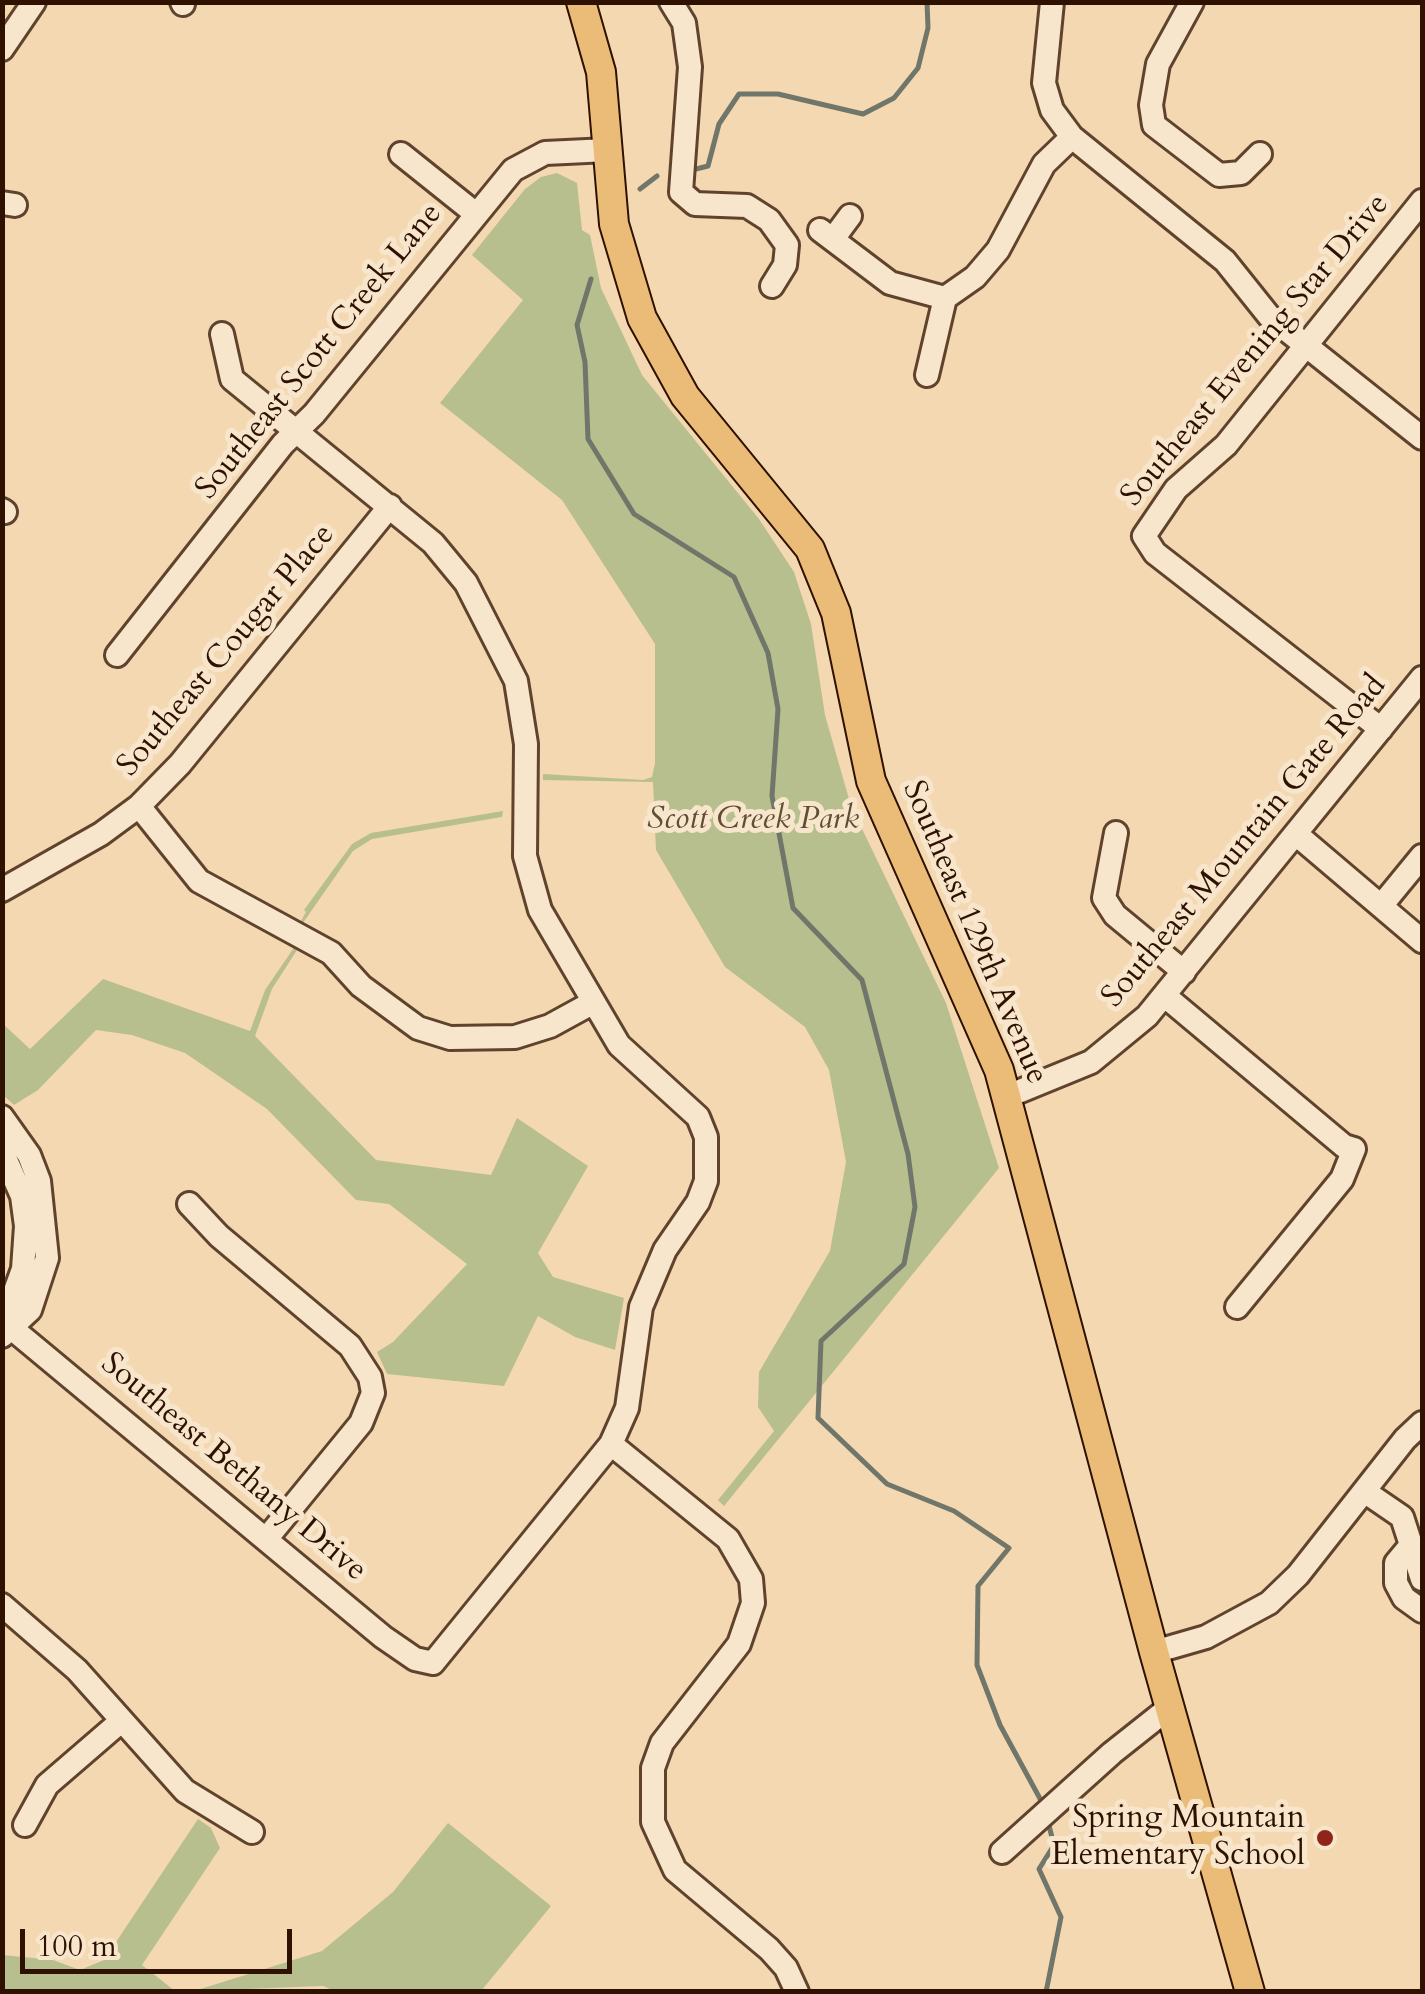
<!DOCTYPE html>
<html>
<head>
<meta charset="utf-8">
<style>
	body { margin:0 }
	#map { position:relative; width:1425px; height:1994px; overflow:hidden; background:#f4d8b1; font-family:Cardo,serif }
	canvas { display:block }
	.frame { position:absolute; inset:0; border:5px solid #2e1101; pointer-events:none }
	.scale { position:absolute; left:20px; top:1929px; width:272px; height:45px; box-sizing:border-box; border:5px solid #2e1101; border-top:0; padding-left:12px; font-size:30px; line-height:35px; white-space:nowrap; color:#2e1101; -webkit-text-stroke:8px #f8e6cc; paint-order:stroke }
</style>
</head>
<body>
<div id="map">
<canvas width="1425" height="1994"></canvas>
<div class="frame"></div>
<div class="scale">100 m</div>
</div>
<script>
const ctx = document.querySelector('canvas').getContext('2d');
ctx.lineJoin = 'round';
function fillPath(path, color) { ctx.fillStyle = color; ctx.fill(path, 'evenodd'); }
const toPath = rows => new Path2D(rows.map(r => 'M' + r).join(''));
function strokePath(path, color, width, dash) { ctx.strokeStyle = color; ctx.lineWidth = width; ctx.lineCap = dash ? 'butt' : 'round'; ctx.setLineDash(dash || []); ctx.stroke(path); }
function label(font, color, halo, rows, align = 'center') {
  ctx.font = font + ' Cardo,serif'; ctx.lineWidth = 10; ctx.setLineDash([]); ctx.textBaseline = 'middle'; ctx.strokeStyle = halo; ctx.fillStyle = color; for (const [text, x, y, turn = 0] of rows) {
    ctx.save(); ctx.translate(x, y); ctx.rotate((+turn || 0) * Math.PI / 180); ctx.textAlign = isNaN(turn) ? turn : align; if (halo) ctx.strokeText(text, 0, 0); ctx.fillText(text, 0, 0); ctx.restore();
  }
}
const green = toPath([
	[557,173,577,183,582,230,590,235,601,288,642,375,759,519,794,572,811,624,825,715,851,806,946,1003,999,1168,724,1506,718,1500,774,1431,758,1407,759,1372,830,1251,846,1162,829,1070,805,1027,725,967,656,850,653,782,543,780,543,774,643,780,652,777,655,763,655,644,562,500,440,403,523,300,472,255,525,189,541,177],
	[503,811,502,817,372,839,353,851,298,930,297,950,272,989,255,1036,376,1160,491,1175,517,1118,588,1166,538,1253,553,1277,624,1298,615,1350,575,1337,538,1316,504,1386,387,1374,377,1352,393,1342,467,1264,389,1204,356,1200,267,1109,185,1053,132,1035,96,1030,38,1090,14,1105,3,1095,2,1023,30,1049,103,979,250,1031,265,990,293,949,296,930,306,912,304,910,352,844,371,833],
	[198,1819,211,1828,220,1848,142,1965,175,1991,3,1991,3,1955,53,1960,80,1970,104,1960],
	[448,1823,551,1906,481,1991,337,1992,323,1986,194,1991,322,1951,393,1892]
]);
const stream = toPath([
	[692,170,708,166,719,124,739,94,778,94,863,114,894,98,918,68,928,28,927,2],
	[640,189,657,176],
	[591,279,577,325,585,362,588,439,634,514,734,577,768,653,778,709,772,796,793,908,862,980,908,1154,915,1207,904,1264,821,1341,818,1418,887,1484,954,1511,1009,1548,978,1586,977,1665,1000,1725,1044,1806],
	[1046,1992,1061,1917,1039,1869,1054,1845,1048,1822]
]);
const minor = toPath([
	[182,2,183,4],
	[671,2,684,23,690,67,681,192,695,204,747,206,769,220,787,245,785,265,772,286],
	[1052,2,1044,83,1052,110,1072,137,1225,261,1269,316,1422,438],
	[1192,2,1158,64,1151,105,1154,125,1219,175,1241,173,1260,154],
	[2,49,34,2],
	[401,154,476,214],
	[2,203,15,205],
	[820,230,890,283,945,298],
	[833,239,850,216],
	[945,298,975,277,998,250,1044,164,1072,137],
	[927,375,945,298],
	[2,510,5,512],
	[117,655,283,444,314,414,513,170,545,153,608,150],
	[1381,729,1155,553,1144,536,1176,489,1226,445,1422,201],
	[139,806,199,881,331,953,361,986,418,1028,450,1038,515,1037,550,1026,592,1003],
	[1116,833,1104,898,1115,915,1184,972],
	[1296,834,1422,941],
	[2,890,101,834,139,806,180,764,390,506],
	[1381,906,1422,856],
	[1165,996,1344,1146,1354,1149,1342,1179,1237,1307],
	[1008,1096,1091,1062,1147,1016,1422,678],
	[2,1117,29,1155,39,1181,47,1258,30,1310,2,1336],
	[2,1151,22,1196,26,1226,23,1269,10,1305,9,1326],
	[189,1204,219,1236,350,1346,370,1377,373,1393,361,1423,267,1538],
	[9,1326,383,1637,415,1659,433,1663,611,1444,627,1408,641,1307,665,1250,698,1202,706,1181,706,1137,698,1117,619,1045,540,910,525,856,526,744,516,681,466,583,433,543,232,379,222,334],
	[611,1444,728,1539,751,1579,753,1603,739,1644,662,1743,653,1768,653,1822,675,1870,769,1949,786,1968,797,1992],
	[1364,1491,1402,1517,1422,1579],
	[1411,1545,1396,1563,1396,1583,1404,1598,1422,1611],
	[2,1605,77,1670,185,1791,252,1832],
	[1154,1652,1206,1637,1269,1603,1298,1575,1405,1439,1422,1423],
	[25,1825,47,1785,120,1722],
	[1002,1852,1112,1753,1170,1707]
]);
const major = toPath([
	[581,2,601,72,614,224,642,318,685,396,810,549,836,613,871,781,999,1070,1154,1652,1250,1992]
]);
const markers = [
	[1325,1838,10,"#8f2418"]
];
const streetNames = [
	["Southeast Evening Star Drive",1256,351,-50],
	["Southeast Scott Creek Lane",320,352,-51],
	["Southeast Cougar Place",227,651,-50],
	["Southeast Mountain Gate Road",1245,842,-50],
	["Southeast 129th Avenue",974,933,67],
	["Southeast Bethany Drive",233,1468,40]
];
const parkNames = [
	["Scott Creek Park",753,821]
];
const poiNames = [
	["Spring Mountain",1305,1820],
	["Elementary School",1305,1857]
];
fillPath(green, '#b8bf8e');
strokePath(stream, '#707669', 5);
strokePath(minor, '#60432d', 28);
strokePath(major, '#2e1101', 32);
strokePath(minor, '#f8e6cc', 22);
strokePath(major, '#eabc78', 28);
for (const [x, y, r, color] of markers) { const dot = new Path2D(); dot.arc(x, y, r, 0, 2 * Math.PI); ctx.fillStyle = color; ctx.fill(dot); strokePath(dot, '#f8e6cc', 4); }
label('32px', '#2e1101', '#f8e6cc', streetNames);
label('italic 32px', '#5e4e32', '#f8e6cc', parkNames);
label('32px', '#2e1101', '#f8e6cc', poiNames, 'right');
</script>
</body>
</html>
